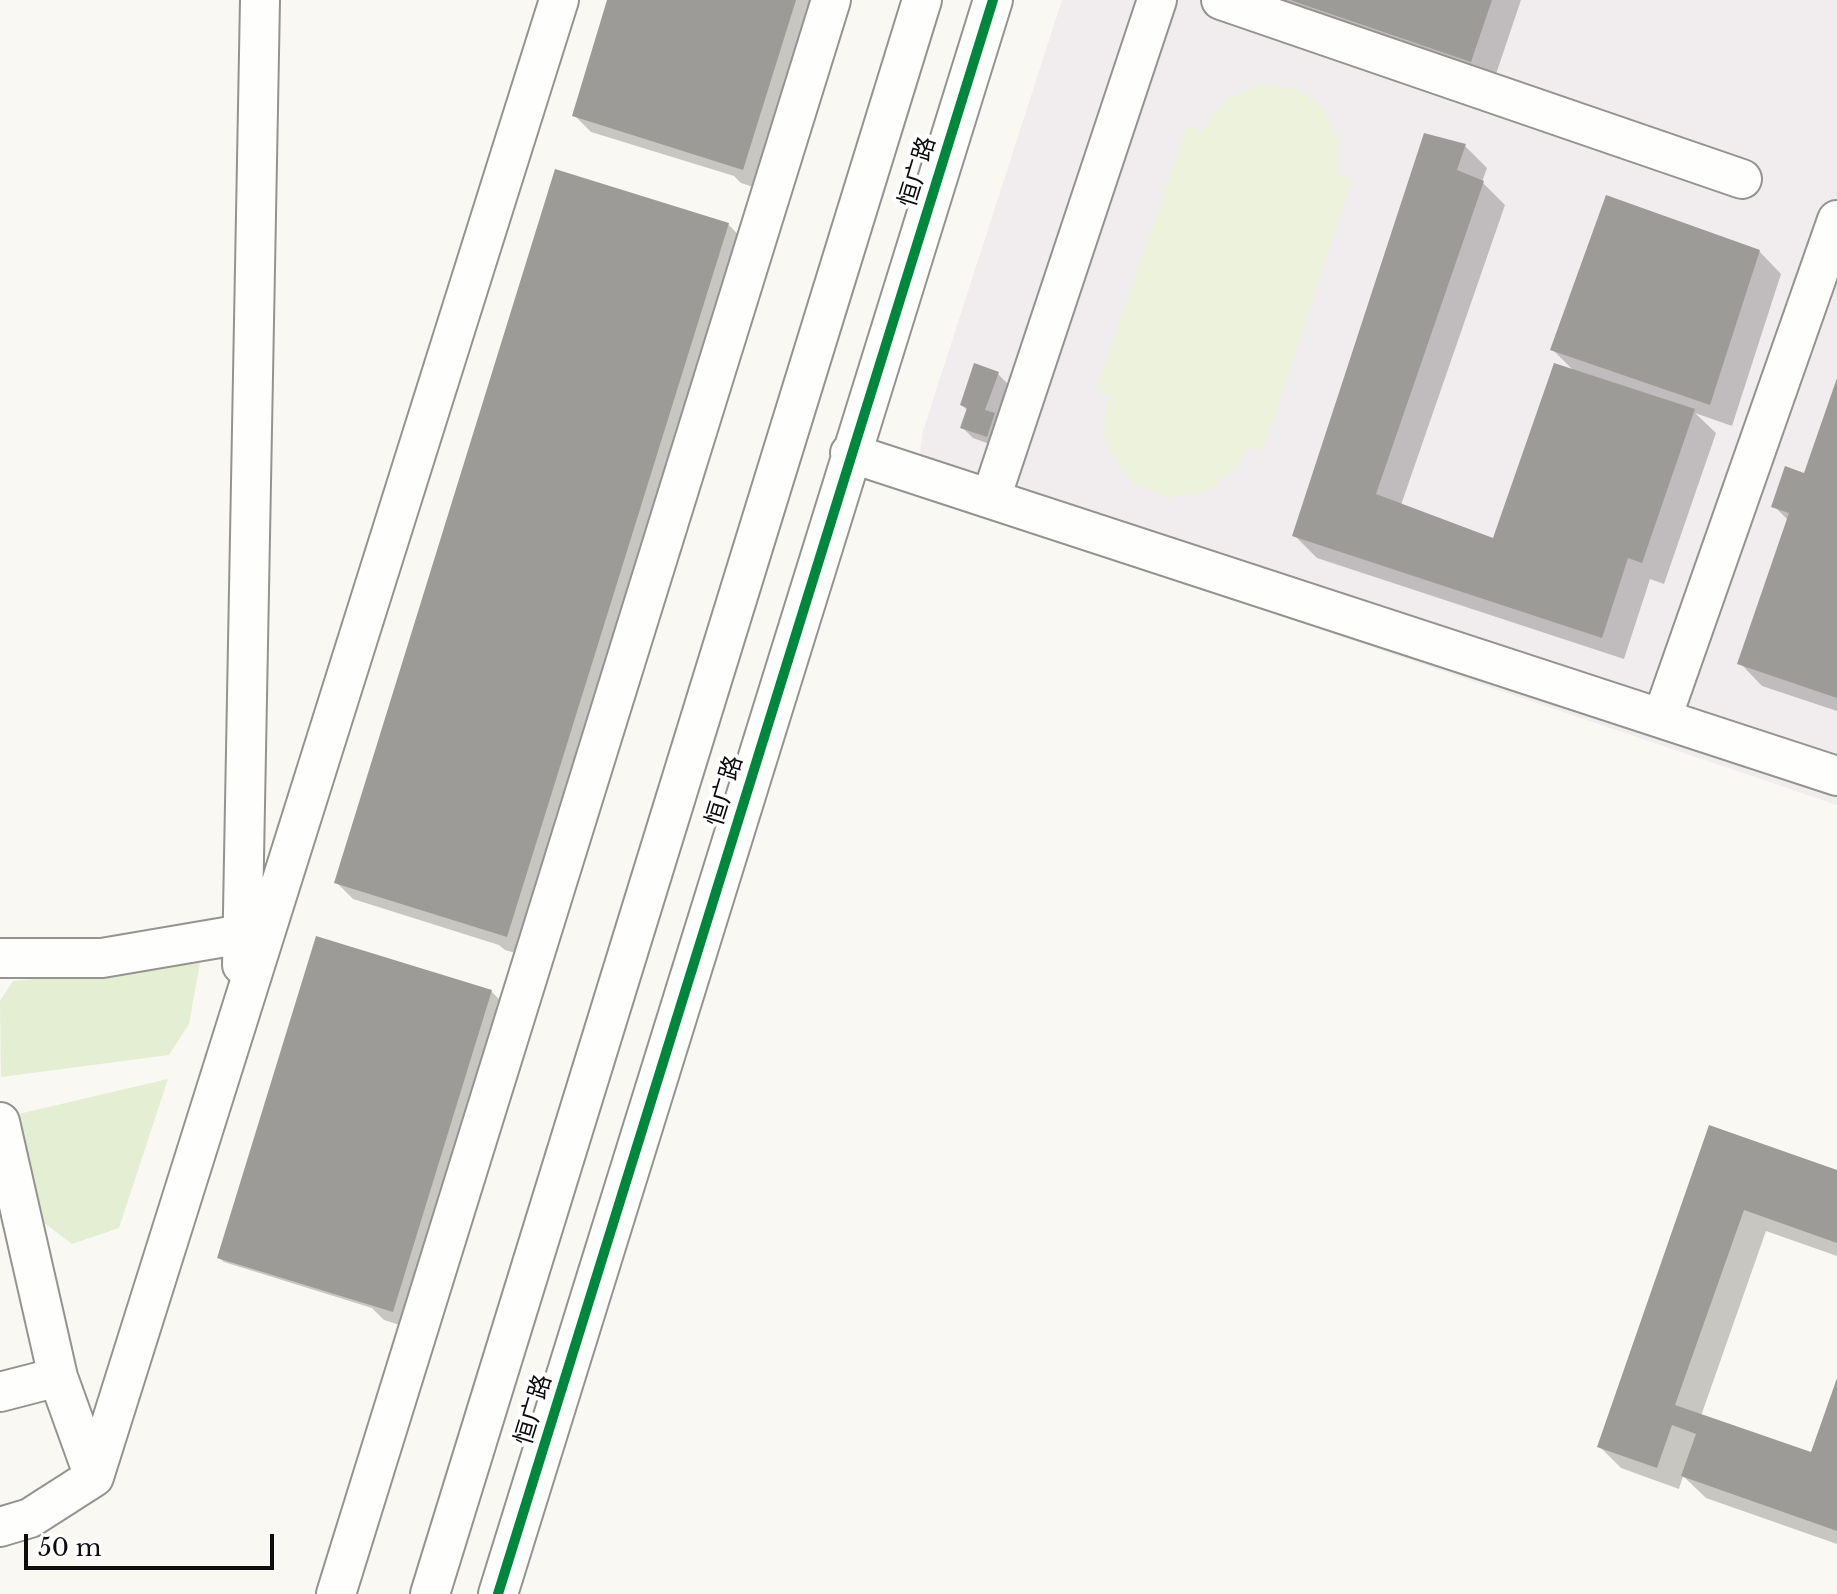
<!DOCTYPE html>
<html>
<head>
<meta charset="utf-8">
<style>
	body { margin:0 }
	#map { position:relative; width:1837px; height:1594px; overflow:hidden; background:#faf8f2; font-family:"Libre Baskerville",serif }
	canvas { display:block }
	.scale { position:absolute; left:24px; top:1534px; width:250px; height:36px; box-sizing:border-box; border:4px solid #0d0d0d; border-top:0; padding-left:10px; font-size:24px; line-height:28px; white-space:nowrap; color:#0d0d0d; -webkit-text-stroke:6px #fff; paint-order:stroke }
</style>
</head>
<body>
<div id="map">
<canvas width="1837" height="1594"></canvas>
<div class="scale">50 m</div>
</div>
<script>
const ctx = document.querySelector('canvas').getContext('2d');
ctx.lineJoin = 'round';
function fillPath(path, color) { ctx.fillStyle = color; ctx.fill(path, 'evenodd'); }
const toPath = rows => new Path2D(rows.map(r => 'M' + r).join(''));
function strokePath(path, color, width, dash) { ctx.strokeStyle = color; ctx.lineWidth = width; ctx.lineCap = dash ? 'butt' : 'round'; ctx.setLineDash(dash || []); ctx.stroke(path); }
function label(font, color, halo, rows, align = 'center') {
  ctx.font = font + ' "Libre Baskerville","Noto Sans SC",serif'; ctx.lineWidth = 8; ctx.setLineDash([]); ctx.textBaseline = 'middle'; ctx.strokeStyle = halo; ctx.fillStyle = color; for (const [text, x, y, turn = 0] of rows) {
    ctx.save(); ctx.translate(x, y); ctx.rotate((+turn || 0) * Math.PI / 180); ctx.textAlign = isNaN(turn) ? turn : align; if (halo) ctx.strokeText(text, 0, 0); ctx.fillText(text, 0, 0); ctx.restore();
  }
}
const industrial = toPath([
	[1062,0,1837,0,1837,805,901,487,917,474,923,431]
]);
const green = toPath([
	[200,963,189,1024,169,1055,1,1077,0,1001,13,981],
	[168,1079,119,1228,72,1244,31,1213,10,1116]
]);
const pitch = toPath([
	[1258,84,1295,88,1323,108,1339,140,1338,175,1352,180,1263,451,1248,446,1238,466,1208,491,1170,498,1135,484,1121,471,1104,436,1104,417,1109,395,1096,390,1187,125,1202,131,1225,100]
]);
const shadow = toPath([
	[609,0,825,0,765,191,741,183,734,176,591,132,574,115],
	[1250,0,1521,0,1493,83],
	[1465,146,1487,168,1482,182,1505,205,1401,505,1495,541,1575,372,1552,349,1759,251,1781,274,1732,426,1695,413,1716,433,1664,584,1650,579,1624,659,1317,558,1295,536],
	[728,224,750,247,529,957,505,950,499,945,353,899,336,882],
	[997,373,1008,384,997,418,1005,426,998,447,973,438,962,427,968,411,962,405],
	[1837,382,1837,711,1762,686,1740,663,1789,521,1774,506,1805,475],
	[491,991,508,1008,409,1328,384,1320,372,1308,224,1262,219,1258],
	[1710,1128,1837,1172,1837,1256,1766,1231,1701,1416,1812,1455,1837,1383,1837,1544,1706,1498,1683,1476,1679,1489,1621,1468,1599,1446]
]);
const building = toPath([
	[607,0,796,0,743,170,572,116],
	[1290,0,1492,0,1471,62],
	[1424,133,1466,144,1457,170,1484,181,1376,494,1493,538,1554,363,1695,409,1642,563,1628,558,1602,638,1292,536],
	[555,169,729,223,507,937,334,883],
	[1606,195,1760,250,1710,405,1550,350],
	[974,363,999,372,985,410,995,413,987,437,960,428,967,408,960,405],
	[1837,378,1837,698,1737,664,1789,513,1771,507,1785,466,1804,473],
	[316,936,492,990,393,1312,217,1258],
	[1709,1125,1837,1170,1837,1243,1744,1210,1675,1405,1811,1452,1837,1378,1837,1531,1681,1476,1696,1434,1672,1425,1657,1468,1597,1447]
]);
const minor = toPath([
	[1221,0,1742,179],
	[850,453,1837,776],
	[991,498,1157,0],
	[1662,718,1837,220],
	[0,958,102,958,243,934],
	[242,965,260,0],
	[0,1122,58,1377,94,1477],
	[0,1392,58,1377],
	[0,1527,30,1518,94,1477,559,0],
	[336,1594,831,0],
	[430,1594,922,0],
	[498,1594,993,0]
]);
const cycleway = toPath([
	[498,1594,993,0]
]);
const streetNames = [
	["恒广路",918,172,-73],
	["恒广路",725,791,-73],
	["恒广路",534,1410,-73]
];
fillPath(industrial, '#f1ecee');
fillPath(green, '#e4eed3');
fillPath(pitch, '#edf2dd');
fillPath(shadow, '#0003');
fillPath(building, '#9d9b98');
strokePath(minor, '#949390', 42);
strokePath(minor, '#fefefd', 38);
strokePath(cycleway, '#00873e', 10);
label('24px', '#0d0d0d', '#fff', streetNames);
</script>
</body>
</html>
